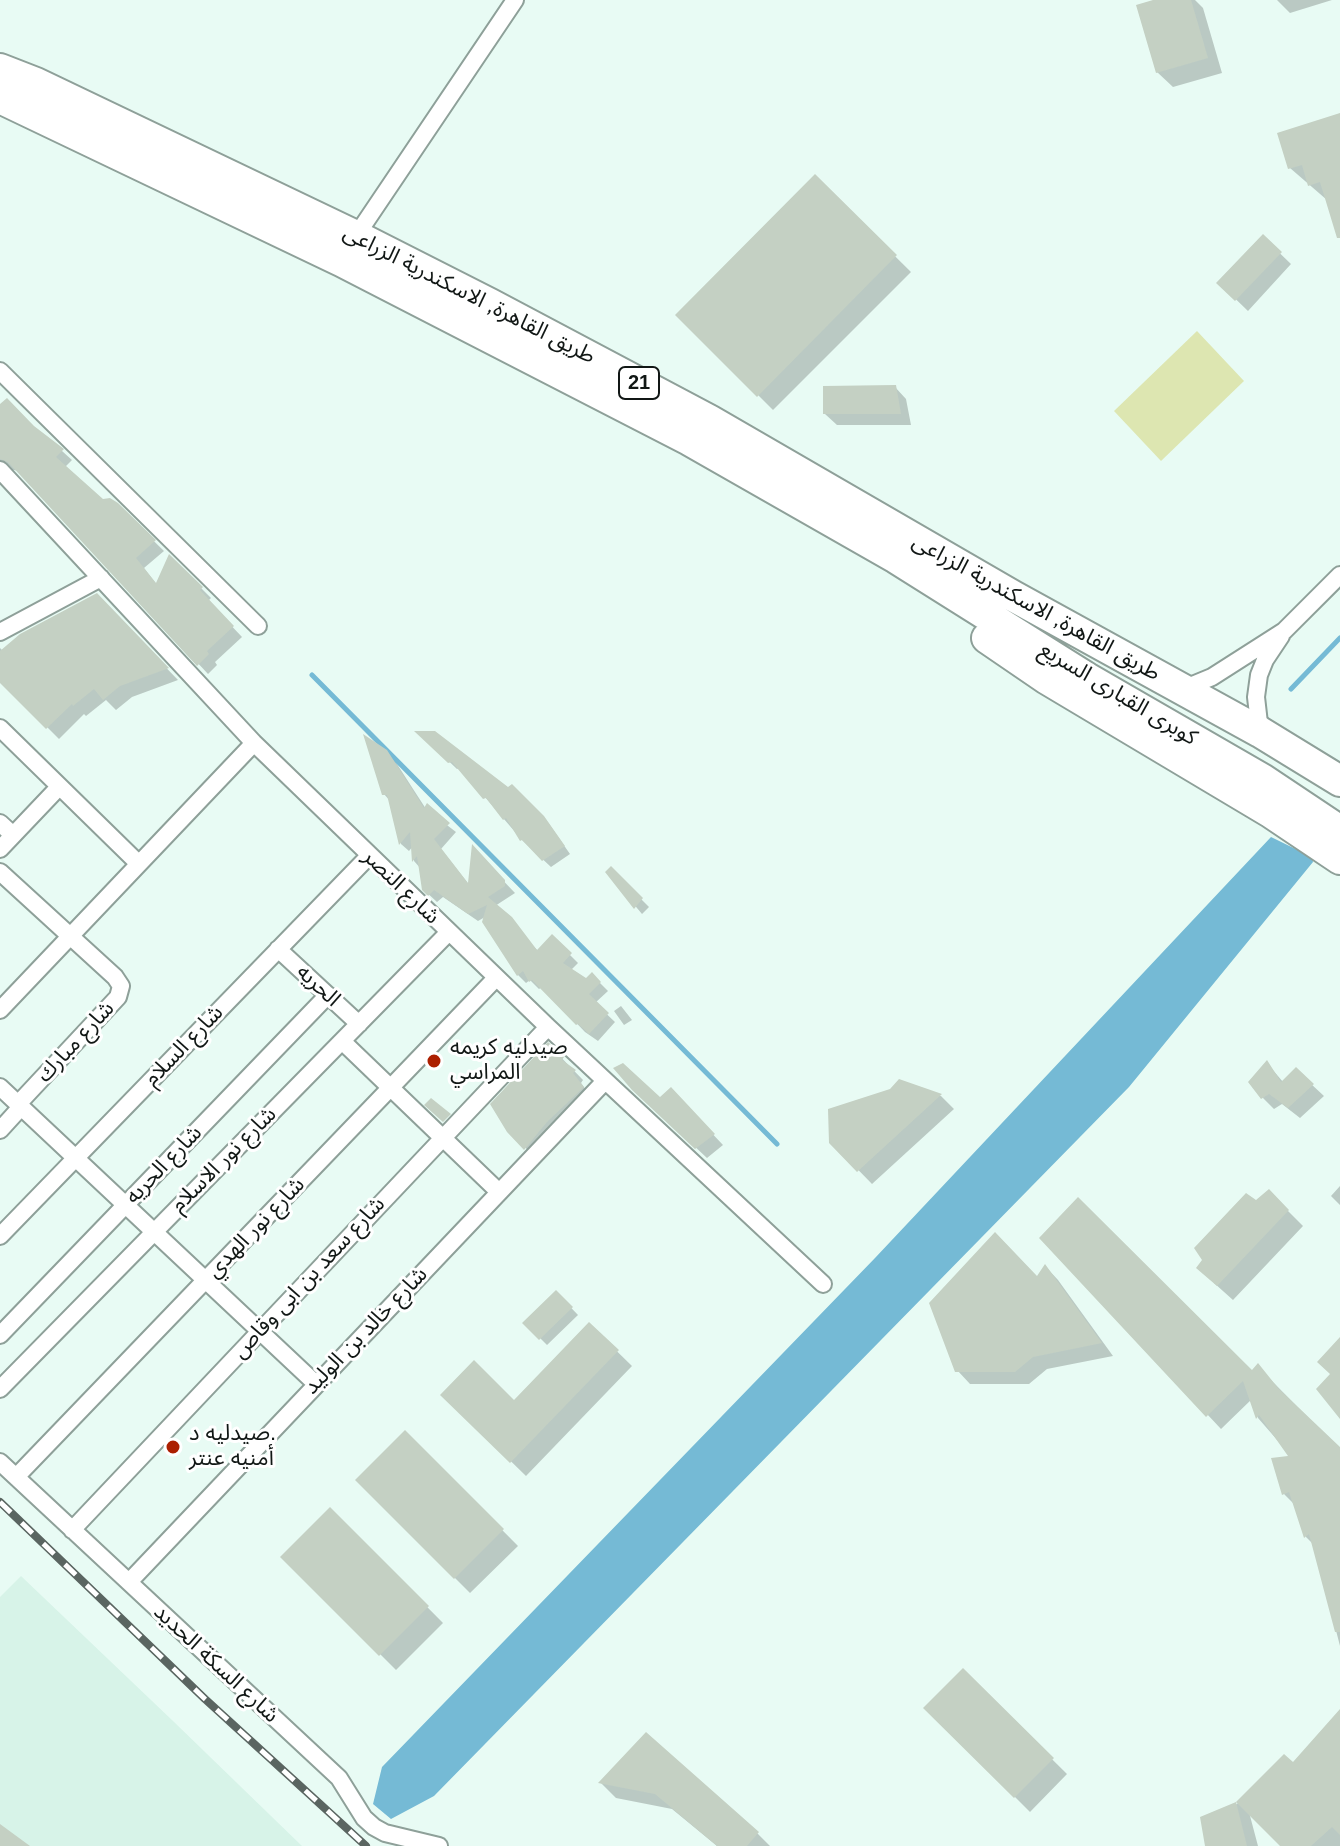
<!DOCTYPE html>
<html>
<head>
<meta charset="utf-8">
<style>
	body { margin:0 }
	canvas { display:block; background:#e8fbf4 }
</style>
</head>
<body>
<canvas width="1340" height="1846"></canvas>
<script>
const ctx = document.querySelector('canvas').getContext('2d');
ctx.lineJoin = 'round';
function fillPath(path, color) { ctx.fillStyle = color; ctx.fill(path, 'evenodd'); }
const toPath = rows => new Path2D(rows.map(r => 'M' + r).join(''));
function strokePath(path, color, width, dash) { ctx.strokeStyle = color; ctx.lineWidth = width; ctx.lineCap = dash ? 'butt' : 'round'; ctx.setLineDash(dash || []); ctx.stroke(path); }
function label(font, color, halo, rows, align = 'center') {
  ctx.font = font + ' Arial,"Noto Sans Arabic",sans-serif'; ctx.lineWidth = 6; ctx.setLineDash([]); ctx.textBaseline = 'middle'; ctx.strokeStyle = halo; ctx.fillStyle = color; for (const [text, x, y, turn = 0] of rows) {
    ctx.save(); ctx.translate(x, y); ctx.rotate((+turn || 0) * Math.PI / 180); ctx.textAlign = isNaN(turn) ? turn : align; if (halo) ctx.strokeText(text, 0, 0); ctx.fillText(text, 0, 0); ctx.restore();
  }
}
const built = toPath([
	[21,1576,173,1721,302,1846,0,1846,0,1597]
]);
const green = toPath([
	[1197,331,1244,381,1161,461,1114,411]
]);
const water = toPath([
	[1271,837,1312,857,1313,862,1129,1087,434,1796,391,1819,373,1804,382,1767,875,1258]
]);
const shadow = toPath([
	[1160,0,1195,0,1203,8,1222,73,1173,87,1157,72],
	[1277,0,1332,0,1290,13],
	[1340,115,1340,229,1327,200,1290,168],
	[815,177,911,272,773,410,678,315],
	[1263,237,1291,264,1248,311,1219,283],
	[895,387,906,399,911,425,837,425,825,414],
	[0,407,35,429,62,451,72,460,65,467,103,501,117,505,164,551,144,568,157,585,170,557,211,598,208,601,242,637,215,662,217,665,208,674,19,471,8,469,0,462],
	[96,595,178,680,132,697,116,710,106,700,86,716,84,714,59,739,0,680,0,648,3,651],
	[419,733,549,824,570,854,551,867,522,840,460,768,457,769],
	[386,752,395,761,426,809,456,832,441,849,470,886,473,849,515,893,495,906,538,951,552,937,578,963,571,970,586,980,592,975,608,991,595,1003,615,1022,598,1041,585,1032,542,987,539,989,530,980,526,983,518,975,484,922,485,917,478,921,443,897,437,902,424,890,421,869,414,861,413,846,409,851,401,844,390,801,384,794],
	[611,869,649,907,642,914,607,872],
	[621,1006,632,1020,624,1025,614,1011],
	[549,1045,583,1080,581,1083,591,1097,534,1157,509,1130],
	[1267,1063,1283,1082,1296,1070,1324,1096,1300,1118,1282,1104,1274,1109,1263,1098],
	[900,1082,941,1096,954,1109,872,1184,831,1142],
	[671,1090,723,1145,707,1158,645,1100,660,1100],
	[1340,1186,1340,1205,1331,1196],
	[1269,1192,1303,1226,1233,1300,1214,1283,1256,1203],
	[1042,1238,1252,1373,1271,1380,1340,1450,1340,1646,1314,1545,1306,1537,1295,1505,1284,1494,1292,1457,1258,1418,1252,1399,1221,1429],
	[1046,1267,1058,1280,1113,1356,1047,1369,1029,1384,970,1384,957,1370],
	[556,1292,578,1315,547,1345,525,1323],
	[589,1324,632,1366,526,1476,443,1395,515,1402],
	[405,1432,518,1546,470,1593,357,1480],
	[330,1509,443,1623,396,1670,283,1557],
	[963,1671,1067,1774,1030,1812,926,1708],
	[1340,1723,1340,1846,1282,1846,1249,1812,1258,1846,1207,1846,1203,1818,1237,1804,1284,1757,1293,1765],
	[646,1735,758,1834,770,1846,717,1846,672,1809,616,1798,601,1783]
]);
const stream = toPath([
	[312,675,777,1144],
	[1291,689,1340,638]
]);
const building = toPath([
	[1153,0,1191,0,1208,58,1156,73,1136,5],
	[1340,113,1340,238,1337,238,1320,182,1308,186,1302,165,1288,169,1277,133],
	[815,174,897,255,757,397,675,315],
	[1263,234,1282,252,1235,301,1216,283],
	[896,385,901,414,823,414,823,386],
	[7,398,34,426,64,449,56,457,103,499,110,498,118,503,156,540,136,558,156,583,169,554,203,587,200,590,234,626,207,651,209,654,197,666,8,462,0,459,0,404],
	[97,593,169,668,120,686,103,700,94,689,73,706,72,704,46,729,0,683,0,651,20,634],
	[414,731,435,731,508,787,512,784,544,816,565,846,542,861,522,840,520,841,506,818,503,820,486,798,483,799,452,762,448,763],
	[363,734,387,750,424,808,427,803,450,823,434,839,468,883,472,844,505,880,505,886,488,897,512,917,537,950,552,934,572,953,563,963,586,978,592,972,601,982,589,994,609,1013,589,1034,578,1024,576,1025,532,980,529,982,523,971,517,976,482,922,487,905,468,914,434,890,428,896,422,890,417,856,412,862,410,832,399,845,387,795,382,795],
	[611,866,643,898,634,909,605,872],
	[548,1042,564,1057,562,1060,576,1070,573,1073,584,1087,547,1122,524,1150,507,1132,490,1104],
	[1267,1060,1281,1082,1296,1067,1314,1084,1288,1108,1269,1094,1261,1099,1248,1082],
	[623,1063,660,1097,671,1087,715,1134,695,1149,632,1090,613,1068],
	[899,1079,942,1094,857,1172,829,1143,828,1109,890,1089],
	[431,1098,451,1114,443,1122,424,1105],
	[1269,1189,1289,1210,1217,1286,1196,1268,1202,1260,1194,1248,1246,1193,1256,1200],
	[1078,1197,1252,1370,1258,1363,1278,1388,1340,1447,1340,1632,1335,1632,1309,1534,1304,1538,1289,1492,1282,1495,1271,1458,1288,1456,1259,1415,1256,1419,1243,1381,1206,1417,1039,1238],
	[995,1232,1037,1276,1045,1264,1102,1343,1033,1357,1015,1372,955,1372,929,1303],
	[556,1290,573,1307,539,1340,522,1323],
	[589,1322,619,1350,510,1463,440,1395,474,1360,514,1400],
	[1340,1337,1340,1419,1316,1389,1330,1374,1317,1362],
	[405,1430,504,1529,454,1579,355,1480],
	[330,1507,429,1606,379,1656,280,1557],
	[963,1668,1054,1758,1014,1798,923,1708],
	[1340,1709,1340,1835,1332,1827,1311,1846,1280,1846,1236,1802,1284,1754,1293,1762],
	[646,1732,759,1832,747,1846,717,1846,655,1794,598,1783],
	[1236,1802,1247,1846,1205,1846,1200,1817],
	[0,1824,30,1846,0,1846]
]);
const street = toPath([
	[356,236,515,0],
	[0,371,258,626],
	[0,470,254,743,548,1027,823,1284],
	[0,632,101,578],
	[1183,689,1212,677,1284,631,1340,575],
	[0,728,138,863],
	[1260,732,1256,697,1259,675,1265,660,1281,636],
	[0,823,13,835],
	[0,849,59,787],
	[0,872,115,977,121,986,118,997,18,1104],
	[278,949,359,1024],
	[0,1010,254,743],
	[342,1041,498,1191],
	[0,1087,315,1383],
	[0,1130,21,1107],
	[0,1236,369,856],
	[0,1335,328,995],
	[0,1389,449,932],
	[0,1462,339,1778,364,1818,374,1827,385,1833,439,1846],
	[16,1477,496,978],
	[72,1530,548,1027],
	[129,1582,605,1081]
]);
const highway = toPath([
	[0,69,36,83,356,236,490,304,709,420,1013,596,1260,732,1340,781],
	[0,98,341,261,689,440,896,558,1087,678,1262,779,1340,831],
	[987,638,1047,679,1270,812,1340,859]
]);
const rail = toPath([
	[0,1502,205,1699,366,1846]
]);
const markers = [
	[434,1061,8,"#ac1f00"],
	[173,1447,8,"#ac1f00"]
];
const shields = [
	[639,383,40]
];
const shieldNames = [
	["21",639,383]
];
const streetNames = [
	["طريق القاهرة, الاسكندرية الزراعى",469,295,27],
	["طريق القاهرة, الاسكندرية الزراعى",1036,608,29],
	["كوبرى القبارى السريع",1118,694,31],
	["شارع النصر",401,887,44],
	["الحريه",318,986,43],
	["شارع مبارك",76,1042,-47],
	["شارع السلام",184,1046,-46],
	["شارع نور الاسلام",224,1160,-45],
	["شارع الحريه",164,1165,-46],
	["شارع نور الهدي",256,1228,-46],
	["شارع سعد بن ابى وقاص",309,1278,-47],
	["شارع خالد بن الوليد",366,1331,-46],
	["شارع السكة الحديد",216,1664,43]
];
const poiNames = [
	["صيدليه كريمه",450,1048],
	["المراسي",450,1073],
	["صيدليه د.",189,1434],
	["أمنيه عنتر",189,1459]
];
fillPath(built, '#d7f3e8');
fillPath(green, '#dde6b1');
fillPath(water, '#75bad5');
fillPath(shadow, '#0003');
strokePath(stream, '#75bad5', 5);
fillPath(building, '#c4d0c3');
strokePath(street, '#8ea099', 20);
strokePath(highway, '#8ea099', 34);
strokePath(street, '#fff', 16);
strokePath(highway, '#fff', 30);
strokePath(rail, '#5a6561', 8);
strokePath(rail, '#fff', 5, [15]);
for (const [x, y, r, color] of markers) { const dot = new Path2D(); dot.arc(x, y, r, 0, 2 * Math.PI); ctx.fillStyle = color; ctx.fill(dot); strokePath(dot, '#fff', 3); }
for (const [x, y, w] of shields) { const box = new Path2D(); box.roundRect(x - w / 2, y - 16, w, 32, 6); ctx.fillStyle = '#fff'; ctx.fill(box); strokePath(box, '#111715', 2); }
label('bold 20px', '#111715', null, shieldNames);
label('22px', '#111715', '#fff', streetNames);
label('22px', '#111715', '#fff', poiNames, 'left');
</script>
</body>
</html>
